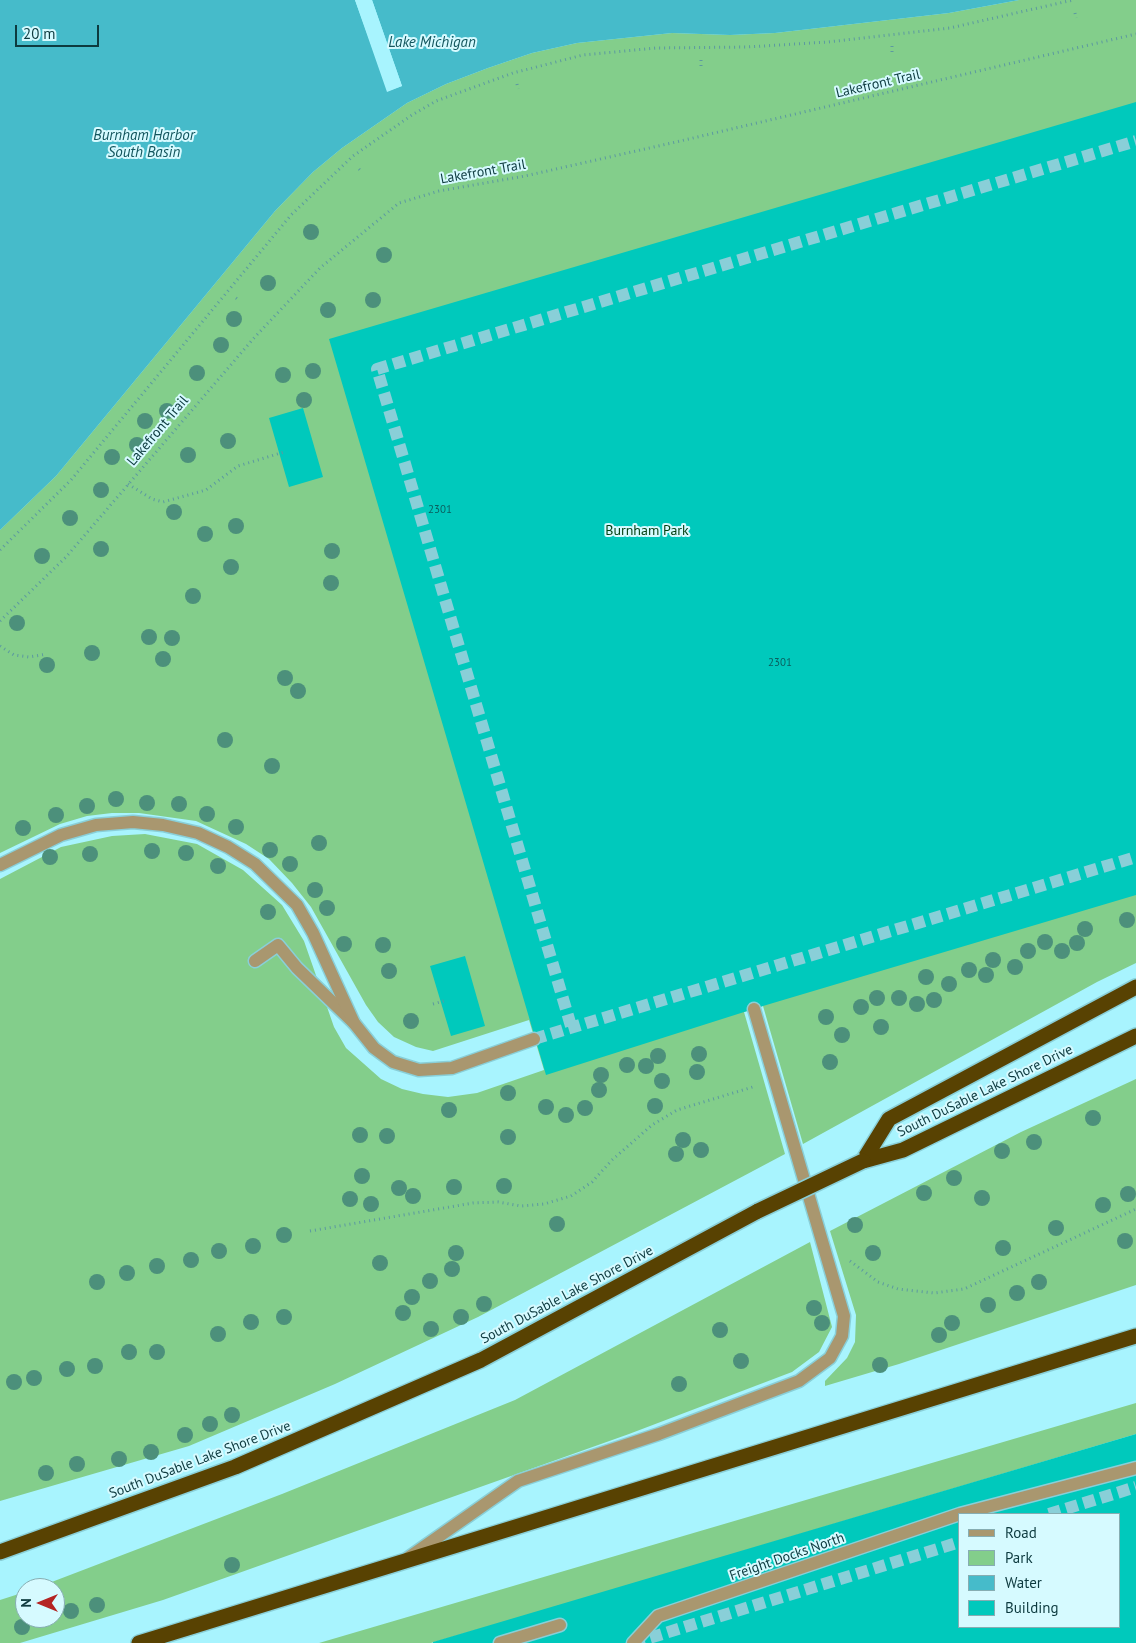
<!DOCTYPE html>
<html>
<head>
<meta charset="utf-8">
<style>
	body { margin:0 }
	#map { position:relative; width:1136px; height:1643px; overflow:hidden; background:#a8f4fe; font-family:"PT Sans",sans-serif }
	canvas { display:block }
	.legend { position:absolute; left:958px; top:1513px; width:162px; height:115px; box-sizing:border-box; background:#d6faff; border:1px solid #86adb2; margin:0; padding:6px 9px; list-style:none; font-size:15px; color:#0d3a3f }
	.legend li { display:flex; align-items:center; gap:10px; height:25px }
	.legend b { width:25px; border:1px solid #86adb2 }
	.north { position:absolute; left:15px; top:1578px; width:50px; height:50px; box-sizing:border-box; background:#d6faff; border:1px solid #86adb2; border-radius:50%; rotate:270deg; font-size:14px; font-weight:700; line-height:20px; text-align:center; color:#0d3a3f }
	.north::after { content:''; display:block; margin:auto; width:18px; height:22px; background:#b42423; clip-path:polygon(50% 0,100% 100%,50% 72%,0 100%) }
	.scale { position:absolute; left:15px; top:25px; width:84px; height:22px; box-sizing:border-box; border:2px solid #0d3a3f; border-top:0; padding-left:6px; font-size:15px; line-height:18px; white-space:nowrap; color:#0d3a3f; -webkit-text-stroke:4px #d6faff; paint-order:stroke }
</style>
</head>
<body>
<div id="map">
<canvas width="1136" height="1643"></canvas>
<ul class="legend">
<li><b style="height:6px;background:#a9976f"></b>Road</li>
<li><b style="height:14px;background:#83ce8b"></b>Park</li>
<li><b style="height:14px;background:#46bbca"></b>Water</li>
<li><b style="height:14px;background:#00c9bc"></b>Building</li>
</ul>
<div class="north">N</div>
<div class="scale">20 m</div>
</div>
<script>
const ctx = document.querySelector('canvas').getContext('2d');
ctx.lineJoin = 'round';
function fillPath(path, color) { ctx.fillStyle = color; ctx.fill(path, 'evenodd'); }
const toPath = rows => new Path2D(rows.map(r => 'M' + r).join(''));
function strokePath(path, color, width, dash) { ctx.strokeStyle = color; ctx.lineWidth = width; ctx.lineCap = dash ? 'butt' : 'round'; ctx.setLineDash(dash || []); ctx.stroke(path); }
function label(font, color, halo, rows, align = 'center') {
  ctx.font = font + ' "PT Sans",sans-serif'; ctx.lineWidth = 4; ctx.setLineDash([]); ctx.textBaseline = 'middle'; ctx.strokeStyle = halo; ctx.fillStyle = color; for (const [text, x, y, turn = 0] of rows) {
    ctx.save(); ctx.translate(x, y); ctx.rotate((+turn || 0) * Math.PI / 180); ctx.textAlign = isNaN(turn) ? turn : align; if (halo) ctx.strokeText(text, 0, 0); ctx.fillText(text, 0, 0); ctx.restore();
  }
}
const green = toPath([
	[1019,0,1136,0,1136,963,1097,982,803,1144,763,1006,744,1012,785,1154,478,1317,335,1384,189,1446,0,1501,0,879,61,847,112,836,145,834,197,844,243,870,282,905,304,941,334,1027,346,1048,381,1079,402,1089,423,1094,448,1097,477,1093,544,1070,529,1020,433,1051,416,1047,394,1037,378,1022,366,1005,311,907,292,883,269,859,246,844,196,821,139,813,112,813,87,816,60,824,0,853,0,530,56,476,275,211,313,172,342,148,407,103,446,84,488,68,532,53,577,43,672,33,730,35,775,33,949,13],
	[1136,1079,1136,1285,899,1364,825,1386,825,1381,847,1358,855,1342,856,1315,830,1231,1021,1132],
	[810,1242,832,1327,819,1352,792,1372,629,1434,163,1600,20,1643,0,1643,0,1600,25,1592,25,1618,55,1618,55,1588,36,1588,282,1494,515,1400],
	[1136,1403,1136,1434,555,1607,431,1643,319,1643]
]);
const water = toPath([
	[0,0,355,0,388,91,402,86,372,0,1019,0,949,13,775,33,730,35,672,33,577,43,532,53,488,68,446,84,407,103,342,148,313,172,275,211,56,476,0,530]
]);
const pier = toPath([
	[355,0,358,0,389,88,399,85,370,0,372,0,402,86,387,92]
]);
const building = toPath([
	[1136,102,1136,895,763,1006,546,1075,329,339],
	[303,408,323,477,289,487,269,418],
	[465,956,485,1026,451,1036,430,966],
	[1136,1434,1136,1643,433,1643,433,1642],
	[960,1514,1120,1514,1120,1627,960,1627]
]);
const minorTunnel = toPath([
	[571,1026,377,369,1136,141],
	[534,1039,1136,857],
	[1049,1514,1136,1487],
	[633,1643,960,1542]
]);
const path = toPath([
	[1075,13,1076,18],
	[892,46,892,52],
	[701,60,701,66],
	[517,84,518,89],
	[359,169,362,172],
	[236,298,240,301],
	[128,484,152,499,163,502,206,490,238,466,284,452],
	[0,550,71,480,291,215,353,156,412,115,436,101,513,73,583,55,656,48,747,47,828,42,950,28,1073,0],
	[0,621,66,557,253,339,320,268,399,203,439,191,525,176,676,142,1136,34],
	[0,646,14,655,29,657,47,654],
	[433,1004,447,1000],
	[310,1231,473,1203,498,1202,521,1206,544,1204,571,1196,592,1182,612,1160,652,1125,677,1110,756,1086],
	[850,1261,878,1282,898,1289,934,1293,964,1289,1136,1209]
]);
const service = toPath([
	[255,961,278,945,297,968,354,1023],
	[960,1514,1136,1468],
	[408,1558,518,1481,659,1434,799,1381,830,1358,842,1336,844,1316,754,1009],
	[500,1643,560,1625],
	[633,1643,658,1616,960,1514]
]);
const minor = toPath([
	[0,865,61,835,96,825,133,822,163,825,198,833,228,847,255,864,297,905,313,933,354,1023,374,1048,393,1062,419,1070,452,1068,534,1039]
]);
const motorway = toPath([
	[863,1161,889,1119,1136,987],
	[863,1161,903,1150,1136,1036],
	[0,1552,235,1467,481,1360,758,1211],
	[139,1643,1136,1336]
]);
const motorwayBridge = toPath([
	[758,1211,863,1161]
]);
const trees = [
	[311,232],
	[384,255],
	[268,283],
	[373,300],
	[328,310],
	[234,319],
	[221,345],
	[313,371],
	[197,373],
	[283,375],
	[304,400],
	[167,411],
	[145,421],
	[228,441],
	[137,445],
	[188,455],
	[112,457],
	[101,490],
	[174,512],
	[70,518],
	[236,526],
	[205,534],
	[101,549],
	[332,551],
	[42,556],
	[231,567],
	[331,583],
	[193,596],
	[17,623],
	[149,637],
	[172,638],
	[92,653],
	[163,659],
	[47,665],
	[285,678],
	[298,691],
	[225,740],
	[272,766],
	[116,799],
	[147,803],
	[179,804],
	[87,806],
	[207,814],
	[56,815],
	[236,827],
	[23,828],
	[319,843],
	[270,850],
	[152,851],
	[186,853],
	[90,854],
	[50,857],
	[290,864],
	[218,866],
	[315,890],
	[327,908],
	[268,912],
	[1127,920],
	[1085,929],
	[1045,942],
	[1077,943],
	[344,944],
	[383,945],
	[1028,951],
	[1062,951],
	[993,960],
	[1015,967],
	[969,970],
	[389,971],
	[986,975],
	[926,977],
	[949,984],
	[877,998],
	[899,998],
	[934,1000],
	[917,1004],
	[861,1007],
	[826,1017],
	[411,1021],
	[881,1027],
	[842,1035],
	[699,1054],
	[658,1056],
	[830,1062],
	[627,1065],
	[646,1066],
	[697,1072],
	[601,1075],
	[662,1081],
	[599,1090],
	[508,1093],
	[655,1106],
	[546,1107],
	[585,1108],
	[449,1110],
	[566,1115],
	[1093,1118],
	[360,1135],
	[387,1136],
	[508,1137],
	[683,1140],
	[1034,1142],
	[701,1150],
	[1002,1151],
	[676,1154],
	[362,1176],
	[954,1178],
	[504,1186],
	[454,1187],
	[399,1188],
	[924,1193],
	[1128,1194],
	[413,1196],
	[982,1198],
	[350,1199],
	[371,1204],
	[1103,1205],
	[557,1224],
	[855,1225],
	[1056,1228],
	[284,1235],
	[1125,1241],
	[253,1246],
	[1003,1248],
	[219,1251],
	[456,1253],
	[873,1253],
	[191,1260],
	[380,1263],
	[157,1266],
	[452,1269],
	[127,1273],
	[430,1281],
	[97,1282],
	[1039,1282],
	[1017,1293],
	[412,1297],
	[484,1304],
	[988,1305],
	[814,1308],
	[403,1313],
	[284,1317],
	[461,1317],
	[251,1322],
	[822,1323],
	[952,1323],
	[431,1329],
	[720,1330],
	[218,1334],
	[939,1335],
	[129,1352],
	[157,1352],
	[741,1361],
	[880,1365],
	[95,1366],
	[67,1369],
	[34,1378],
	[14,1382],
	[679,1384],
	[232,1415],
	[210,1424],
	[185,1435],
	[151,1452],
	[119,1459],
	[77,1464],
	[46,1473],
	[232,1565],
	[97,1605],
	[71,1611],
	[22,1627]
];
const numberNames = [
	["2301",440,510],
	["2301",780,663]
];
const streetNames = [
	["Lakefront Trail",878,84,-13],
	["Lakefront Trail",483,172,-10],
	["Lakefront Trail",158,431,-50],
	["South DuSable Lake Shore Drive",985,1091,-26],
	["South DuSable Lake Shore Drive",567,1295,-28],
	["South DuSable Lake Shore Drive",200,1460,-21],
	["Freight Docks North",787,1557,-19]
];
const parkNames = [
	["Burnham Park",647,531]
];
const waterNames = [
	["Lake Michigan",432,43],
	["Burnham Harbor",144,136],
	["South Basin",144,153]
];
fillPath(green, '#83ce8b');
fillPath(water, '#46bbca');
fillPath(pier, '#a8f4fe');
fillPath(building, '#00c9bc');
strokePath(minorTunnel, '#89cfd8', 12, [12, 6]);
strokePath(service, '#89cfd8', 15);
strokePath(minor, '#89cfd8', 15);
strokePath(motorway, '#89cfd8', 18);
strokePath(path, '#5c99a0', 3, [1, 4]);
strokePath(service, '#a9976f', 12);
strokePath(minor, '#a9976f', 12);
strokePath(motorway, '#584202', 15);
strokePath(motorwayBridge, '#89cfd8', 18, []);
strokePath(motorwayBridge, '#584202', 15);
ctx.fillStyle = '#4c907b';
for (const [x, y] of trees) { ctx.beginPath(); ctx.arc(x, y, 8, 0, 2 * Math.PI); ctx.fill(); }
label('11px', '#0a5e5e', null, numberNames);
label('14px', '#0d3a3f', '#d6faff', streetNames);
label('14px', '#003e0f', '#d6faff', parkNames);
label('italic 15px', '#13565e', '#d6faff', waterNames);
</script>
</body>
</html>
